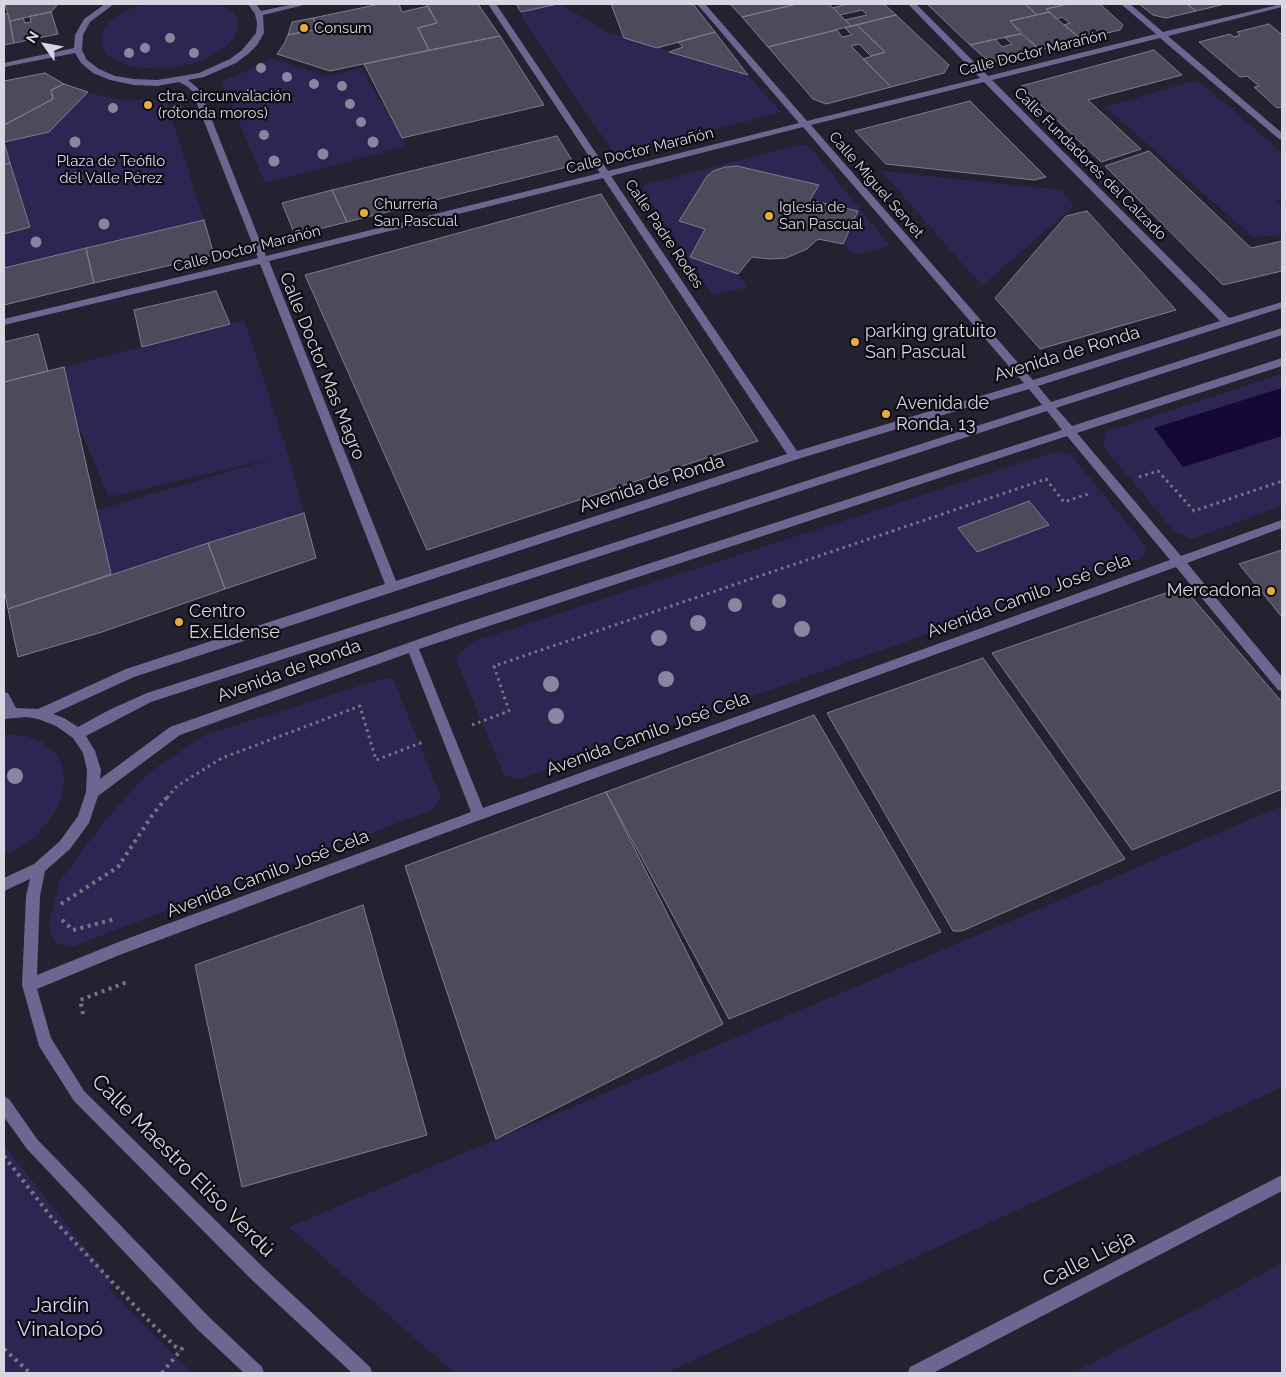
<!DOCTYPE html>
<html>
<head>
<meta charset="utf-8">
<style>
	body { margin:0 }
	#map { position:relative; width:1286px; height:1377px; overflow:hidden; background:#232230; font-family:Raleway,sans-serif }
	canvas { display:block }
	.frame { position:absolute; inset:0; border:5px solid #d8d7e1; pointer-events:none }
	.north { position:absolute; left:20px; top:20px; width:50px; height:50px; -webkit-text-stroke:4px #0d0c13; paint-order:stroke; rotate:302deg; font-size:14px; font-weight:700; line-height:20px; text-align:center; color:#d8d7e1 }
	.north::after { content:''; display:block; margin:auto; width:18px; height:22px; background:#d8d7e1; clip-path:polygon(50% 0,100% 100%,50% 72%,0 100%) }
</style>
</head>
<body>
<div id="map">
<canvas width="1286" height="1377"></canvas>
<div class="frame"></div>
<div class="north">N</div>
</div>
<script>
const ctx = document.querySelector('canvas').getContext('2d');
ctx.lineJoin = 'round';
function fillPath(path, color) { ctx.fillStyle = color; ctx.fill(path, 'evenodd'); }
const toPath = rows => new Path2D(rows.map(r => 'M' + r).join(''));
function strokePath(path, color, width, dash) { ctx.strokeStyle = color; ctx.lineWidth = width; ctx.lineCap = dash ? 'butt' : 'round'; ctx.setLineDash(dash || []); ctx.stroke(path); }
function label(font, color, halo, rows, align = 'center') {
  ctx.font = font + ' Raleway,sans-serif'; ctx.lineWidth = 4.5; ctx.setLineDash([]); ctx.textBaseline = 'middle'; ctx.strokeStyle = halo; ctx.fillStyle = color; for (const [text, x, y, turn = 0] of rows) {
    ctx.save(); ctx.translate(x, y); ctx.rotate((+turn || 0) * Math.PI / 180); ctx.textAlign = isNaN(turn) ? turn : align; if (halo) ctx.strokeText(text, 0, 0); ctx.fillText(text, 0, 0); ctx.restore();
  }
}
const green = toPath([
	[141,4,221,4,233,12,238,20,238,29,234,38,226,47,199,62,165,69,132,67,108,56,103,48,101,39,104,30,111,21,121,13],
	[561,4,604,31,748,75,781,112,616,156,523,19,521,12],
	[271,58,327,76,361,68,407,146,265,183,221,81,247,71],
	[1197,80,1282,152,1282,198,1276,200,1282,206,1282,235,1253,237,1105,107],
	[88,92,113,99,166,100,204,220,4,268,4,234,30,227,4,142,49,132],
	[798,145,809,146,890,246,853,255,843,244,858,211,810,200,819,185,737,166,679,221,705,229,690,257,738,274,747,287,713,295,643,191,644,185],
	[881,171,1062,190,1074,206,982,286],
	[244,320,288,454,304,513,111,574,97,510,275,458,109,497,75,417,64,367],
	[1282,374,1282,506,1191,539,1173,530,1103,446,1106,432],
	[1058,451,1071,455,1148,549,1141,558,519,779,504,775,455,657,474,641],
	[385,678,393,679,441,797,432,810,71,947,54,942,49,925,60,881,103,823,147,774,205,735],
	[4,734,26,736,42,742,55,753,63,767,64,784,60,802,50,820,35,837,16,850,4,855],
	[1282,806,1282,1087,666,1373,454,1373,289,1227],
	[4,1145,113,1283,108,1287,192,1373,4,1373],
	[1282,1263,1282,1373,1073,1373,1225,1294]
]);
const water = toPath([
	[1282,388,1282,436,1183,467,1154,428]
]);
const building = toPath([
	[5,4,58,4,51,12,10,21,5,4],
	[380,4,399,4,402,12,428,6,437,23,418,28,429,50,330,71,277,54,284,44,288,35,318,29,313,18,380,4],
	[426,4,478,4,500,36,429,50,418,28,437,23,426,4],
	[516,4,558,4,521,12,516,4],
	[611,4,693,4,715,32,657,48,624,38,611,4],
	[730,4,797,4,742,17,730,4],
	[797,4,829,4,851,26,768,47,742,17,797,4],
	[847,4,884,4,896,15,851,26,845,20,867,15,862,10,840,15,833,8,847,4],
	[927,4,1025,4,1037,15,1010,21,1021,34,970,45,927,4],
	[1025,4,1068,4,1046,9,1049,12,1037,15,1025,4],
	[1068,4,1100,4,1123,25,1120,30,1081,39,1064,25,1070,23,1062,17,1057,19,1046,9,1068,4],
	[1139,4,1187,4,1196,11,1166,18,1153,15,1139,4],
	[1187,4,1225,4,1196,11,1187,4],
	[51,12,58,34,14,43,10,21,23,18,25,23,31,22,30,16,51,12],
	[1049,12,1057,19,1081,39,1040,50,1010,21,1049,12],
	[4,14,8,14,14,43,4,45,4,14],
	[896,15,949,65,944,73,891,87,863,59,885,52,857,25,896,15],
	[313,18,318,29,288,35,292,22,313,18],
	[1269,24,1282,35,1282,107,1277,108,1254,87,1259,86,1247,76,1240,77,1199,42,1230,34,1234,37,1240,35,1237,32,1269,24],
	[857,25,885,52,871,56,859,44,851,46,891,87,826,104,813,99,768,47,837,30,842,37,852,35,845,28,857,25],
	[715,32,748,75,669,52,683,47,678,42,715,32],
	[1021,34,1040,50,994,62,985,58,970,45,995,39,1002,47,1012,44,1004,37,1021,34],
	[500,36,544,105,402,138,364,64,500,36],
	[1154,50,1182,75,1088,100,1141,149,1101,162,1021,86,1154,50],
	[45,73,64,84,51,90,53,99,4,125,4,81,45,73],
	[64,84,88,92,49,132,4,142,4,125,53,99,51,90,64,84],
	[970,101,1046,177,1034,180,886,164,855,131,970,101],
	[557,136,575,165,347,222,332,190,557,136],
	[4,142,10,163,4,165,4,142],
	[1149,151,1251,248,1282,241,1282,271,1223,285,1105,166,1149,151],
	[10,163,30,227,4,234,4,165,10,163],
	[737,166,819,185,810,200,858,211,843,244,818,239,807,249,786,258,770,259,752,257,738,274,690,257,705,229,679,221,707,176,713,171,725,167,737,166],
	[332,190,347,222,295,235,282,203,332,190],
	[601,194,758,441,427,550,305,275,601,194],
	[1087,211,1176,310,1040,349,995,298,1066,216,1087,211],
	[204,220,214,255,94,283,86,248,204,220],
	[86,248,94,283,4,305,4,268,86,248],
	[216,291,230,324,142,347,134,310,216,291],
	[38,334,48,371,4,382,4,342,38,334],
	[64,367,111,574,8,609,4,589,4,382,64,367],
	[1029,501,1049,525,977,552,958,528,1029,501],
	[304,513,316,558,225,589,208,543,304,513],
	[208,543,225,589,102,632,18,657,8,609,208,543],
	[1282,550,1282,617,1239,564,1282,550],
	[1183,587,1282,702,1282,789,1132,850,992,653,1183,587],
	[983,658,1125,859,962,931,953,931,827,713,983,658],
	[814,715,941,932,729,1019,606,792,814,715],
	[606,792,723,1024,496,1139,405,866,606,792],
	[363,905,427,1135,242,1187,195,965,363,905]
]);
const pathFar1 = toPath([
	[1139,477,1158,471,1194,511,1282,481],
	[472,725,509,711,494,666,1046,479,1064,502,1088,494],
	[167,798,177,786,222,758,360,706,376,760,423,742]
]);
const path = toPath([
	[61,904,118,867,153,814,168,796],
	[62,920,73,930,115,919],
	[83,1014,80,1000,127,982],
	[4,1156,52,1218,150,1322,180,1351],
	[4,1349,30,1373],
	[162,1373,185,1345]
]);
const minor = toPath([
	[105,4,114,4,90,22,83,35,82,50,87,60,99,69,115,76,134,79,157,80,199,73,230,59,242,50,256,33,257,23,255,14,248,4,256,4,261,11,294,4,308,4,263,15,264,33,257,45,248,54,236,63,204,77,188,80,200,90,266,256,600,173,488,4,496,4,608,171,799,123,697,4,705,4,807,121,980,78,908,4,916,4,988,76,1156,34,1121,4,1130,4,1163,32,1282,4,1282,7,1168,36,1282,133,1282,140,1279,139,1160,38,992,80,1229,318,1282,302,1282,308,1038,386,1051,402,1282,328,1282,335,1056,408,1072,426,1282,358,1282,366,1077,433,1181,556,1282,520,1282,528,1187,563,1282,677,1282,691,1278,690,1176,567,480,820,122,954,37,989,51,1038,84,1091,265,1269,370,1367,372,1373,352,1373,253,1281,74,1101,39,1046,22,985,26,896,30,879,4,891,4,878,34,864,60,841,78,816,86,792,87,770,83,753,73,738,56,726,38,719,26,717,4,719,4,692,8,693,16,708,38,709,126,669,385,584,260,264,4,325,4,319,258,258,192,91,188,87,179,82,157,86,134,85,110,80,93,73,81,63,75,53,4,67,4,63,74,48,75,35,84,19,105,4],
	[984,82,1220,321,1033,380,811,125,984,82],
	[803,127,1013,371,1024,383,797,451,611,176,803,127],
	[603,178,787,454,396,581,269,261,603,178],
	[1029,389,1042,405,147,693,109,710,78,727,64,718,53,714,134,677,798,459,1029,389],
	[1047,411,1062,430,459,625,170,727,100,779,101,770,95,751,86,736,151,702,1047,411],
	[1067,436,1170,560,483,808,419,649,1067,436],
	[409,653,471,812,121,941,37,975,40,896,45,871,70,849,89,823,98,796,180,735,409,653],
	[4,1096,9,1099,37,1139,209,1317,262,1367,264,1373,244,1373,197,1329,27,1149,4,1117,4,1096],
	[1282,1175,1282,1191,933,1373,908,1373,910,1367,1282,1175]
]);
const trees = [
	[170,38,5],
	[145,48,5],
	[129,53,5],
	[194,53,5],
	[261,68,5],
	[287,77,5],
	[314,84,5],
	[342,86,5],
	[251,93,5],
	[350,104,5],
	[113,108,5],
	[177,110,5],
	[256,114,5],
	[361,122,5],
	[264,135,5],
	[75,142,5.5],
	[373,142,5.5],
	[323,154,5.5],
	[274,161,5.5],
	[77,177,5.5],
	[104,224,5.5],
	[36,242,5.5],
	[779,601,7],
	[735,605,7],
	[698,623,8],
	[802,629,8],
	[659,638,8],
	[666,679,8],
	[551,684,8],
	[556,716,8],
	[15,776,8]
];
const markers = [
	[304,28,5,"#e9ab38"],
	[148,105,5,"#e9ab38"],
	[364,213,5,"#e9ab38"],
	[769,216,5,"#e9ab38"],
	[855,342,5,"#e9ab38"],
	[886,414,5,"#e9ab38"],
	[1271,591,5,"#e9ab38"],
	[179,622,5,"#e9ab38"]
];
const farPoinames = [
	["Consum",314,28],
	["ctra. circunvalación",158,96],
	["(rotonda moros)",158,113],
	["Churrería",374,204],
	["San Pascual",374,221],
	["Iglesia de",779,207],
	["San Pascual",779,224]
];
const farStreetnames = [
	["Calle Doctor Marañón",1033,53,-14],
	["Calle Doctor Marañón",640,151,-14],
	["Calle Fundadores del Calzado",1090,164,45],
	["Calle Miguel Servet",876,185,49],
	["Calle Padre Rodes",664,234,56],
	["Calle Doctor Marañón",247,249,-14]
];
const farParknames = [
	["Plaza de Teófilo",111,161],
	["del Valle Pérez",111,178]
];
const poiNames = [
	["parking gratuito",865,332],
	["San Pascual",865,353],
	["Avenida de",896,404],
	["Ronda, 13",896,425],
	["Mercadona",1261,591,"right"],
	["Centro",189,612],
	["Ex.Eldense",189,633]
];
const streetNames = [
	["Avenida de Ronda",1067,354,-17],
	["Calle Doctor Mas Magro",322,366,68],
	["Avenida de Ronda",652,484,-18],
	["Avenida Camilo José Cela",1029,596,-20],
	["Avenida de Ronda",289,671,-20],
	["Avenida Camilo José Cela",648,734,-20],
	["Avenida Camilo José Cela",268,874,-21]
];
const nearStreetnames = [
	["Calle Maestro Eliso Verdú",183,1166,45],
	["Calle Lieja",1089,1259,-27]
];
const nearParknames = [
	["Jardín",60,1306],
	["Vinalopó",60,1330]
];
fillPath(green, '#2d2652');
fillPath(water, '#140635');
fillPath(building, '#4c4b5b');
strokePath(building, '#7e7c8e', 1);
strokePath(pathFar1, '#767581', 3, [2.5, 4]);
strokePath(path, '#767581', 4, [3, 4.5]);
fillPath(minor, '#6b6791');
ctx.fillStyle = '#88869f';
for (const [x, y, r] of trees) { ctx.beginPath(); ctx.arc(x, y, r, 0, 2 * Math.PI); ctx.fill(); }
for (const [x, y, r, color] of markers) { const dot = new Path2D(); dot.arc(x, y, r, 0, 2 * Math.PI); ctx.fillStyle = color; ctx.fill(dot); strokePath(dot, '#0d0c13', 2); }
label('15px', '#d8d7e1', '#0d0c13', farPoinames, 'left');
label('15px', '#d8d7e1', '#0d0c13', farStreetnames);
label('15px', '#dad8fa', '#0d0c13', farParknames);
label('18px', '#d8d7e1', '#0d0c13', poiNames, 'left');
label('18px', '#d8d7e1', '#0d0c13', streetNames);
label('21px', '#d8d7e1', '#0d0c13', nearStreetnames);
label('21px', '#dad8fa', '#0d0c13', nearParknames);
</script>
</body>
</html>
